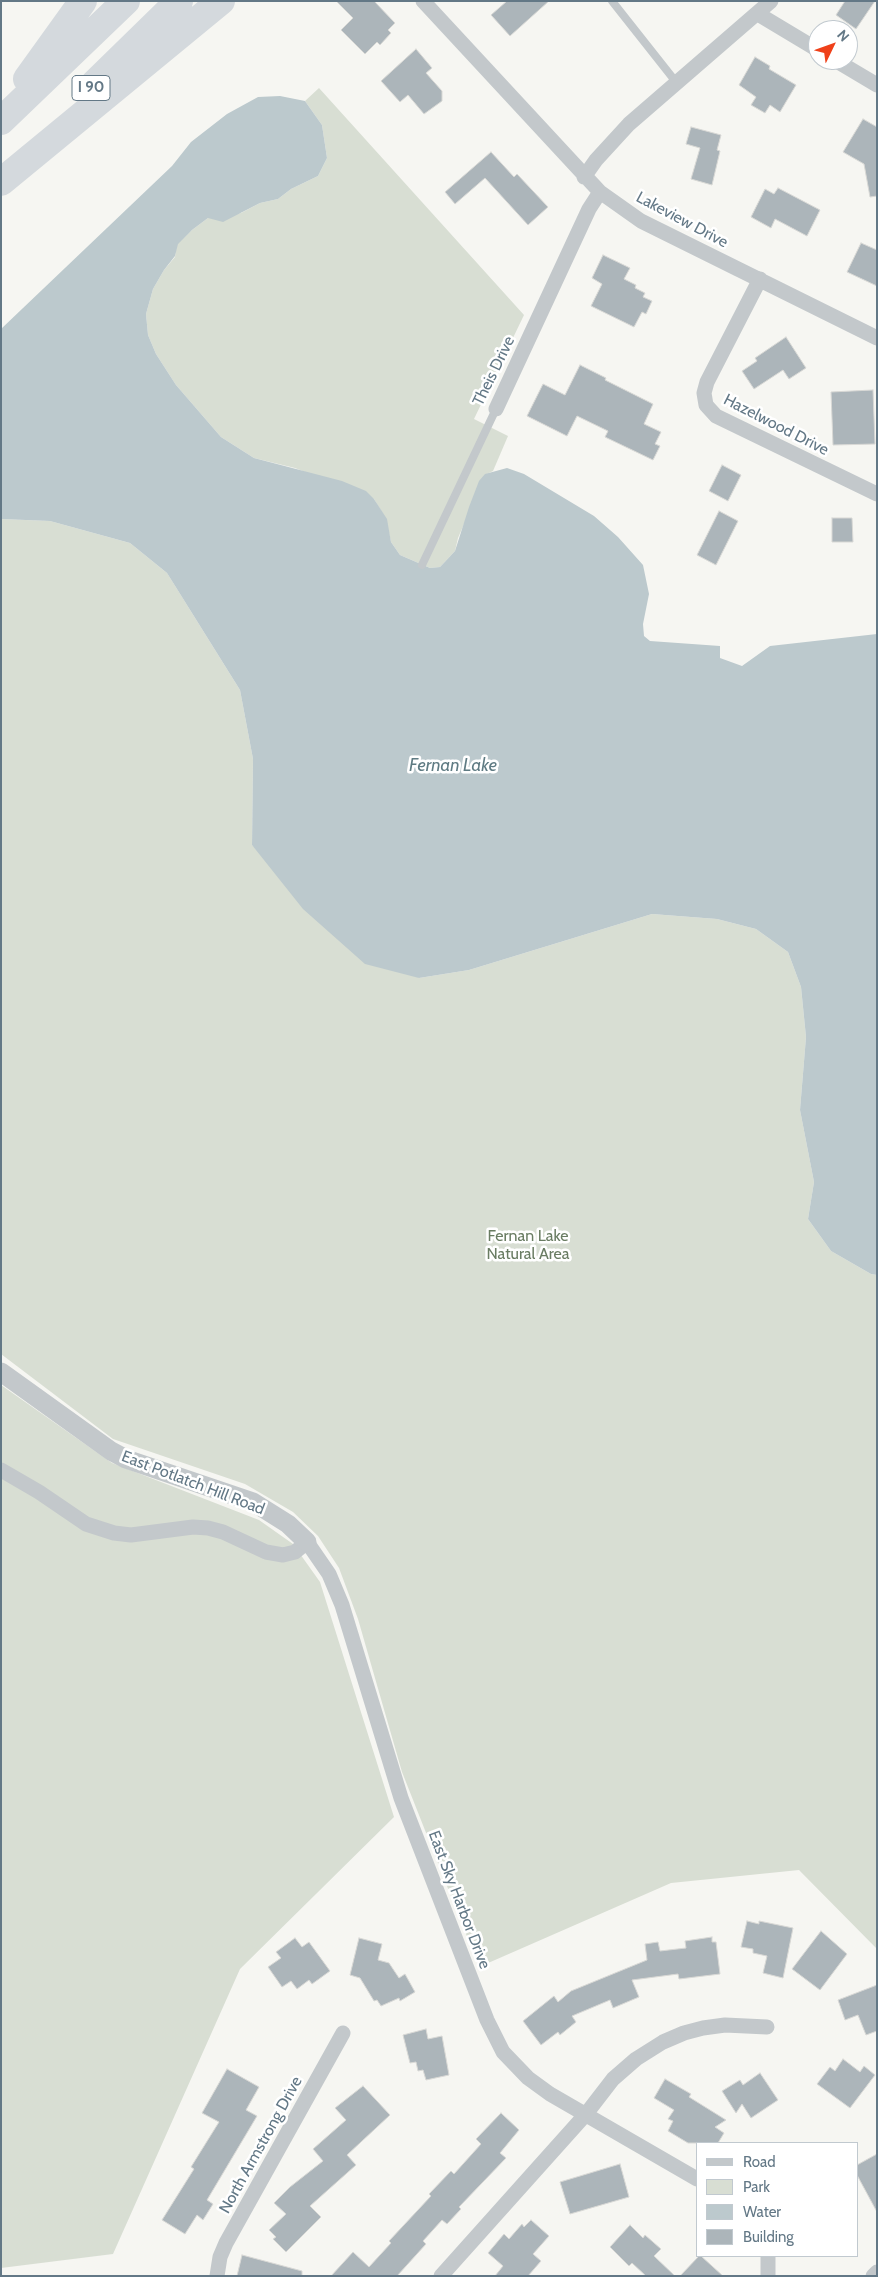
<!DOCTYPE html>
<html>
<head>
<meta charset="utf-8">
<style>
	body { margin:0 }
	#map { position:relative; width:878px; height:2277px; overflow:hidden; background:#f6f6f2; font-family:Cabin,sans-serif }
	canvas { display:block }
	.frame { position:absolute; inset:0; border:2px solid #637886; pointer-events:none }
	.legend { position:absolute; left:696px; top:2142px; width:162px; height:115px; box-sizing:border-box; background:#fff; border:1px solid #c1c9cf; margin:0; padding:6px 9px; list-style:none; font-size:15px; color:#637886 }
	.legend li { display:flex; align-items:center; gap:10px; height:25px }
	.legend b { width:25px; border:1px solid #c1c9cf }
	.north { position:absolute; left:808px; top:20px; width:50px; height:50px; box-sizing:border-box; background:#fff; border:1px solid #c1c9cf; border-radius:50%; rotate:48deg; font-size:14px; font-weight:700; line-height:20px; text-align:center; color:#637886 }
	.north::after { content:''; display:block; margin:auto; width:18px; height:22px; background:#ef411a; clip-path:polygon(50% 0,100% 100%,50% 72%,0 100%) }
</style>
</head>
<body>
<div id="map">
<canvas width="878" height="2277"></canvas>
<div class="frame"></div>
<ul class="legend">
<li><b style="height:6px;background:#c3c8cb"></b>Road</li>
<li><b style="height:14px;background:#d8ded3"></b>Park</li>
<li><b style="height:14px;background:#bcc9cd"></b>Water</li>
<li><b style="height:14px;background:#acb5ba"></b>Building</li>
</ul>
<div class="north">N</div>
</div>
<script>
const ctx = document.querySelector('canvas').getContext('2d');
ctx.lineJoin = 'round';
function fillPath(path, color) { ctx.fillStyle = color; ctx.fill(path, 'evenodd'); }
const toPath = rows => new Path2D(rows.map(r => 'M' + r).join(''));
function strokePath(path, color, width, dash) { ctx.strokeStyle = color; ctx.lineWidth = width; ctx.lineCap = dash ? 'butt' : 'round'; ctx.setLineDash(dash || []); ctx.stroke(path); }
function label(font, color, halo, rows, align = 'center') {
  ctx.font = font + ' Cabin,sans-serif'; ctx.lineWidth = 5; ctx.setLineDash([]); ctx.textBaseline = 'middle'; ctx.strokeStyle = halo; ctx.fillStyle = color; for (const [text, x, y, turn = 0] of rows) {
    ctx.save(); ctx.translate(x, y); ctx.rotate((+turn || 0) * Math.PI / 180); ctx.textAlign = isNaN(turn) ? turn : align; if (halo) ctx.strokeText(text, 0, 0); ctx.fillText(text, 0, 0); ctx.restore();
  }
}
const green = toPath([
	[319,88,524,315,474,419,508,436,493,471,485,475,458,538,455,551,440,567,430,568,400,555,391,542,386,519,374,499,295,468,254,458,221,437,176,385,156,354,148,335,146,314,153,289,164,270,175,257,177,244,192,230,208,218,241,213,260,203,278,199,291,189,318,176,327,158,322,125,305,101],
	[1,519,50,521,130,543,167,573,240,690,253,759,252,845,419,978,469,970,652,914,717,919,756,929,788,952,801,987,806,1037,800,1110,814,1182,808,1219,831,1251,871,1274,877,1275,877,1949,799,1870,671,1883,479,1967,402,1772,358,1619,339,1568,318,1536,293,1512,245,1484,113,1439,1,1354],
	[1,1385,112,1463,259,1520,293,1544,320,1582,394,1817,240,1969,113,2254,1,2268]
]);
const water = toPath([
	[280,96,305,101,322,125,327,158,318,176,291,189,278,199,260,203,223,222,208,218,192,230,178,244,175,256,164,270,153,289,146,314,148,335,156,354,176,385,221,437,254,458,342,481,366,491,374,499,387,519,391,542,400,555,430,568,440,567,455,551,469,507,479,481,485,474,507,468,524,474,594,516,618,537,643,565,649,594,643,624,644,636,650,641,720,646,720,658,742,666,770,646,877,634,877,1275,871,1274,831,1251,808,1219,814,1182,800,1110,806,1037,801,987,788,952,756,929,717,919,652,914,469,970,419,978,365,964,303,909,252,845,253,759,240,690,167,573,130,543,50,521,1,519,1,329,172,166,191,142,227,114,258,97]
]);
const building = toPath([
	[336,1,374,1,395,23,388,30,391,33,380,45,377,42,365,54,341,30,353,18,336,1],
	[507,1,549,1,510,36,491,15,507,1],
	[845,1,875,1,856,29,836,15,845,1],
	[416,49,432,68,426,73,442,91,442,101,424,114,408,95,400,102,381,81,416,49],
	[755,57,770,66,769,69,796,85,780,112,770,105,765,113,751,105,756,97,739,85,755,57],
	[863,119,877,127,877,196,870,197,864,164,843,152,863,119],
	[691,127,721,135,717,150,720,151,712,185,691,179,700,148,686,144,691,127],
	[491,152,514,177,517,174,548,207,528,225,485,178,455,204,445,192,491,152],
	[778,188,820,210,807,236,775,219,771,228,751,217,765,189,774,194,778,188],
	[861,243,877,250,877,286,847,272,861,243],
	[603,255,630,268,624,279,636,285,635,288,645,293,643,297,652,301,646,314,642,312,634,327,591,306,602,284,592,278,603,255],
	[786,337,806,368,789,379,783,370,754,389,742,371,757,361,755,358,786,337],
	[580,365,606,378,605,380,653,404,644,424,661,432,655,444,660,446,653,460,605,437,608,431,577,416,567,436,527,416,543,384,565,395,580,365],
	[873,390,875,444,833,445,831,392,873,390],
	[722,465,741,475,728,501,709,491,722,465],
	[719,511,738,521,716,565,697,555,719,511],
	[832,518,852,518,853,542,832,542,832,518],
	[747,1921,759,1924,759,1921,793,1928,783,1978,763,1973,767,1956,753,1953,753,1949,741,1947,747,1921],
	[821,1931,847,1954,820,1990,792,1969,821,1931],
	[712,1937,712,1942,716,1942,720,1974,679,1979,678,1974,632,1980,639,1997,613,2008,610,2000,572,2016,576,2022,560,2035,558,2032,541,2045,523,2021,554,1996,558,2002,571,1991,647,1960,645,1944,658,1942,660,1951,686,1948,685,1941,712,1937],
	[295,1938,302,1947,309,1942,330,1971,312,1984,309,1980,297,1989,291,1981,282,1987,268,1967,281,1958,276,1952,295,1938],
	[359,1938,382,1944,378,1960,389,1963,399,1978,405,1974,415,1992,400,2001,399,1998,381,2006,377,2000,374,2001,360,1978,350,1975,359,1938],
	[877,1985,877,2031,866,2035,858,2015,845,2020,838,2000,877,1985],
	[426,2029,428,2039,442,2036,449,2075,426,2080,423,2070,418,2071,416,2062,410,2063,403,2035,426,2029],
	[843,2059,860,2072,864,2066,875,2075,850,2108,817,2084,830,2067,835,2071,843,2059],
	[227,2069,259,2087,246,2110,257,2116,207,2200,213,2204,203,2220,197,2215,185,2234,162,2220,194,2169,191,2167,219,2122,202,2113,227,2069],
	[760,2073,778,2100,751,2118,742,2104,736,2113,722,2091,740,2080,743,2085,760,2073],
	[665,2079,691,2094,689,2097,726,2120,715,2127,724,2133,718,2143,688,2143,668,2131,673,2121,668,2119,674,2110,654,2098,665,2079],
	[363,2086,390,2115,347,2155,356,2165,310,2206,321,2217,286,2252,273,2239,276,2237,269,2230,286,2214,274,2203,290,2187,323,2161,313,2149,346,2120,335,2108,363,2086],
	[501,2113,519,2130,500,2153,506,2158,459,2207,461,2209,447,2224,442,2220,423,2241,426,2244,397,2276,331,2276,353,2252,369,2267,391,2243,389,2241,431,2196,429,2194,451,2171,454,2174,481,2144,476,2139,501,2113],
	[877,2154,877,2212,857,2175,857,2165,877,2154],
	[620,2164,629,2197,570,2214,560,2182,620,2164],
	[531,2220,549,2236,533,2254,541,2261,528,2276,495,2276,503,2266,488,2253,504,2234,509,2239,522,2224,524,2227,531,2220],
	[630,2225,643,2238,645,2235,661,2249,654,2256,675,2276,646,2276,632,2263,629,2266,610,2247,630,2225],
	[242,2255,302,2271,302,2276,237,2276,242,2255],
	[699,2256,701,2256,723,2276,680,2276,699,2256]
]);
const service = toPath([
	[612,1,676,82],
	[422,565,496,409]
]);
const minor = toPath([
	[423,1,600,192,641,221,877,338],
	[758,14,818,50],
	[835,60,877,85],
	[584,177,596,160,629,124,771,1],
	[760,279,707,382,704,393,706,405,716,416,877,494],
	[496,409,589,209,600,192],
	[1,1470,39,1492,86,1524,114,1533,131,1535,193,1527,208,1528,223,1532,266,1552,283,1555,295,1552,307,1542,329,1574,342,1605,401,1798,487,2020,503,2052,528,2078,550,2094,697,2179],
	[768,2256,768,2276],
	[217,2276,220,2257,226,2243,343,2033],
	[441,2276,586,2114,613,2079,636,2059,663,2042,684,2033,703,2028,725,2025,767,2027],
	[873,2276,877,2272]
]);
const tertiary = toPath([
	[1,1372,111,1451,126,1459,253,1502,288,1524,307,1542]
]);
const motorway = toPath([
	[27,79,83,1],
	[94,84,179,1],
	[1,121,126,1],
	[1,182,221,1]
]);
const shields = [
	[91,88,38]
];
const shieldNames = [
	["I 90",91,88]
];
const streetNames = [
	["Lakeview Drive",682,220,28],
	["Theis Drive",494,371,-64],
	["Hazelwood Drive",776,425,27],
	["East Potlatch Hill Road",193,1483,21],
	["East Sky Harbor Drive",459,1900,69],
	["North Armstrong Drive",261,2145,-61]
];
const parkNames = [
	["Fernan Lake",528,1236],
	["Natural Area",528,1254]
];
const waterNames = [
	["Fernan Lake",453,766]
];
fillPath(green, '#d8ded3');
fillPath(water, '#bcc9cd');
fillPath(building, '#acb5ba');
strokePath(building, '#d8d8d5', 1);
strokePath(service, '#c3c8cb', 8);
strokePath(minor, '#c3c8cb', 15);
strokePath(tertiary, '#c3c8cb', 19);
strokePath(motorway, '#d4d9dd', 28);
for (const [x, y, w] of shields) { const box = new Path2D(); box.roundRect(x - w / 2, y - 12.5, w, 25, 4); ctx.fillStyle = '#fff'; ctx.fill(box); strokePath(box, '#637886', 1); }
label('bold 15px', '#637886', null, shieldNames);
label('16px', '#637886', '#fff', streetNames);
label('16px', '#697c62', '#fff', parkNames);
label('italic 18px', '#5f7b83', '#fff', waterNames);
</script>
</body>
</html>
